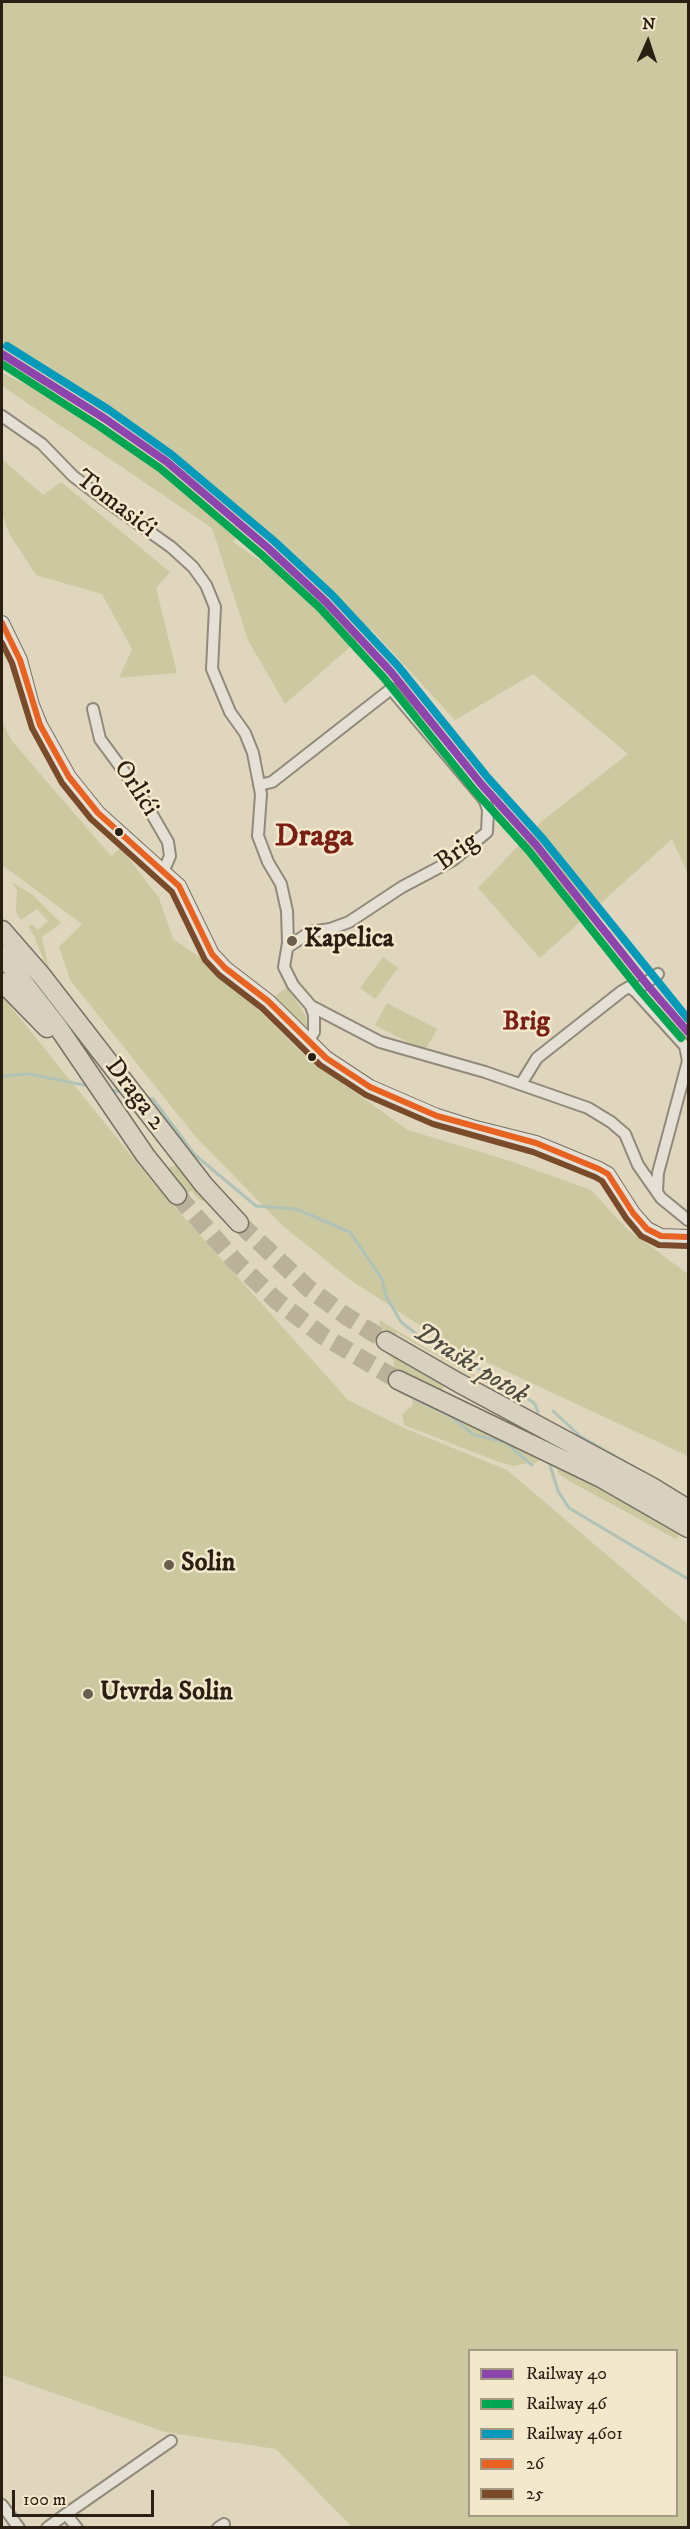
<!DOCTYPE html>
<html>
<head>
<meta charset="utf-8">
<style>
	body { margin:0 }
	#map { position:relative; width:690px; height:2529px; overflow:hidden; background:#dfd6bd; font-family:"IM FELL DW Pica",serif }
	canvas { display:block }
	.frame { position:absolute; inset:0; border:3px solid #2b1f14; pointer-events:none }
	.legend { position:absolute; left:468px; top:2349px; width:210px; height:168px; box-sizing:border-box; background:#f3e8cc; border:2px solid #a39882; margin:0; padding:8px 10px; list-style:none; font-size:18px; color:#2b1f14 }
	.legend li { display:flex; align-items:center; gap:12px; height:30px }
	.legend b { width:30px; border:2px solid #a39882 }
	.north { position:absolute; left:618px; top:12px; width:60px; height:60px; -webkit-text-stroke:4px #f3e8cc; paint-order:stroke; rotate:3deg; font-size:16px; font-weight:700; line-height:24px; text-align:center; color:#2b1f14 }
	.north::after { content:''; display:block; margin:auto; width:21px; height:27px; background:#2b1f14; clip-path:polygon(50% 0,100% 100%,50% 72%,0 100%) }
	.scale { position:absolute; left:12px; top:2490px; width:142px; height:27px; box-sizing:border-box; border:3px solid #2b1f14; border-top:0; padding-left:8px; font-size:18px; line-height:21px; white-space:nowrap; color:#2b1f14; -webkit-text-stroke:4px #f3e8cc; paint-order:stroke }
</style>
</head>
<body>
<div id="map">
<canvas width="690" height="2529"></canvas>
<div class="frame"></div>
<ul class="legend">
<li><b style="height:8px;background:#8e44ad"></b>Railway 40</li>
<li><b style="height:8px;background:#00a651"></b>Railway 46</li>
<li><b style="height:8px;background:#049bbb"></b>Railway 4601</li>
<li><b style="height:8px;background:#e86221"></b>26</li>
<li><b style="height:8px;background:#7a4b2a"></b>25</li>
</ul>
<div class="north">N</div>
<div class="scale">100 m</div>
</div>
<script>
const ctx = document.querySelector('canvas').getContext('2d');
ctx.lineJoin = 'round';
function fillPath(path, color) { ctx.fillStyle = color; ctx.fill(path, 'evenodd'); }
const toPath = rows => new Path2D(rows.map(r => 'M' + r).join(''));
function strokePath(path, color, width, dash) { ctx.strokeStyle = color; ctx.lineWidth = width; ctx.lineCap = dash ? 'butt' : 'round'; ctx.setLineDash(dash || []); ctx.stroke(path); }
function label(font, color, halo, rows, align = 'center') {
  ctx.font = font + ' "IM FELL DW Pica",serif'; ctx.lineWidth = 5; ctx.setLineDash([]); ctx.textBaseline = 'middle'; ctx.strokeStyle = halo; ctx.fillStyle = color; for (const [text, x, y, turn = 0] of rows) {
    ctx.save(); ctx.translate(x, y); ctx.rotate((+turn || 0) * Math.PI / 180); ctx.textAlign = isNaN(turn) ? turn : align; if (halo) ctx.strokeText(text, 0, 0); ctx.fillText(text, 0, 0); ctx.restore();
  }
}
const green = toPath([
	[2,2,688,2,688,874,672,839,540,958,478,888,542,821,628,754,533,674,455,720,371,629,365,634,349,614,276,540,191,473,102,407,2,347],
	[2,373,45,394,154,466,238,534,233,542,293,583,358,640,285,704,248,640,212,528,2,386],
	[2,459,43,495,61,482,170,572,156,588,177,673,119,678,132,649,102,594,36,575,10,535,2,514],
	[2,715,4,726,12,741,111,856,121,848,159,898,173,939,217,969,306,1057,408,1130,510,1161,591,1190,628,1230,688,1274,688,1456,450,1345,349,1279,283,1226,195,1136,70,980,59,947,82,924,2,865],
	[11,882,32,894,61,923,42,937,50,973,49,974,35,938,28,926,32,924,38,930,48,921,37,909,21,920,16,912,17,890],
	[383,957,398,968,375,999,360,988],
	[288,987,306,1017,307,1030,272,998],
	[2,996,155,1185,348,1400,404,1428,507,1470,688,1624,688,2527,352,2527,276,2449,165,2432,2,2375],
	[470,2350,676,2350,676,2516,470,2516],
	[387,1003,437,1029,425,1051,375,1025],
	[176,1166,208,1201,207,1202,198,1199,192,1191,189,1192,188,1197,166,1171,169,1167],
	[380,1320,432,1352,493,1385,494,1388,396,1333,394,1336,383,1329,379,1324],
	[388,1350,443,1381,444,1386,440,1393,394,1368,394,1361,387,1352],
	[401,1390,533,1455,540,1460,534,1464,505,1442,475,1434,453,1417,414,1397,412,1399,399,1393],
	[413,1400,452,1419,474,1436,504,1443,528,1463,514,1466,499,1462,404,1425,402,1414,412,1406],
	[557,1469,565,1471,567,1469,688,1536,688,1538,680,1533,676,1539,569,1481,558,1473]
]);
const stream = toPath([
	[2,1076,29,1074,89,1086],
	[111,1090,125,1093],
	[146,1098,153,1099,195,1155,256,1206,296,1209,350,1232,382,1279,386,1296,401,1322,424,1340,512,1386,535,1404,538,1412],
	[414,1399,452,1417,474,1435,505,1442,532,1465],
	[553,1411,580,1436,672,1489],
	[550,1465,558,1491,569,1508,688,1579]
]);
const highwayTunnel = toPath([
	[177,1195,235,1261,277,1301,323,1336,398,1380],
	[239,1223,308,1288,346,1316,386,1341]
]);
const street = toPath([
	[2,416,42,444,73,476,102,498,171,547,193,567,206,585,215,607,212,669,230,712,245,733,253,753,261,794,258,836,268,862,281,884,287,911,288,943,284,967,293,985,311,1006,314,1015,314,1032,308,1042],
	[93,709,100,739,139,792,168,842,170,856,164,870],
	[259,785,272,782,391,689,477,791,485,801,488,810,487,832,453,860,402,887,349,922,330,929,310,932,288,947],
	[635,991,658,974],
	[311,1006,380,1042,485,1072,588,1108,611,1122,625,1134,638,1165,661,1198,688,1220],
	[521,1084,537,1058,622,991,629,987,635,991,685,1046,688,1061,658,1173,657,1191],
	[2,2505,19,2528],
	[66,2514,171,2441],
	[47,2528,66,2514,77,2528],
	[218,2528,224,2524]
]);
const secondary = toPath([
	[2,623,20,660,32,705,40,725,69,777,98,813,179,886,212,954,225,968,268,1001,326,1058,370,1087,437,1116,472,1127,536,1143,599,1169,608,1174,633,1213,647,1229,661,1236,688,1237]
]);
const highway = toPath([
	[2,930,42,976,204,1185,239,1223],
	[2,955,58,1027,145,1155,177,1195],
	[2,982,47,1028],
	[386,1341,459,1383,652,1487,688,1509],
	[398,1380,601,1478,688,1528]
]);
const bus1 = toPath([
	[2,623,20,660,40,725,69,777,98,813,179,886,212,954,225,968,268,1001,326,1058,370,1087,437,1116,536,1143,599,1169,608,1174,633,1213,647,1229,661,1236,688,1237]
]);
const bus2 = toPath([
	[2,643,12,663,32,728,62,783,91,819,172,892,205,960,219,975,262,1008,320,1065,366,1095,433,1124,533,1152,595,1177,602,1181,626,1218,641,1236,659,1245,688,1246]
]);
const rail1 = toPath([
	[2,354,104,418,167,462,268,548,326,602,391,672,481,784,536,845,649,987,688,1032]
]);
const rail2 = toPath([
	[2,364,99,426,161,469,262,555,320,608,384,678,474,790,529,851,642,993,681,1038]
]);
const rail3 = toPath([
	[7,346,109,410,172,455,274,541,332,595,398,666,488,778,543,839,688,1019]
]);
const markers = [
	[119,832,5,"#2b1f14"],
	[292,941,6,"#6a5f4f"],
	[312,1057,5,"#2b1f14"],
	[169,1565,6,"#6a5f4f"],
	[88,1694,6,"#6a5f4f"]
];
const streetNames = [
	["Tomasići",115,505,37],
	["Orlići",135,789,57],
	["Brig",458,853,-36],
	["Draga 2",134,1095,53]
];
const poiNames = [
	["Kapelica",304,941],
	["Solin",181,1565],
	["Utvrda Solin",100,1694]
];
const neighbourhoodNames = [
	["Brig",526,1023]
];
const waterNames = [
	["Draški potok",470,1365,32]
];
const districtNames = [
	["Draga",314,838]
];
fillPath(green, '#ccc9a0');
strokePath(stream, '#b0c2b7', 3);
strokePath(highwayTunnel, '#bbb19b', 18, [18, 9]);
strokePath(street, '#918a7b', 14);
strokePath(secondary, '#787164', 16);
strokePath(highway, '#787164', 21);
strokePath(street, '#e5e0d5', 10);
strokePath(secondary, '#e5e0d5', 14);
strokePath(highway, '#d9d1c0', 18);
strokePath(bus1, '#e86221', 6);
strokePath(bus2, '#7a4b2a', 6);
strokePath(rail1, '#8e44ad', 8);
strokePath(rail2, '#00a651', 8);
strokePath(rail3, '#049bbb', 8);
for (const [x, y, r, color] of markers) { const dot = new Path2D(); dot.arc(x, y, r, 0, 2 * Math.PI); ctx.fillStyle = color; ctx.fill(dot); strokePath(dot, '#f3e8cc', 2); }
label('26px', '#2b1f14', '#f3e8cc', streetNames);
label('bold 26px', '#2b1f14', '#f3e8cc', poiNames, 'left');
label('bold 27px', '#7a1f14', '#f3e8cc', neighbourhoodNames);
label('italic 27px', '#4d4d44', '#f3e8cc', waterNames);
label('bold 32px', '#7a1f14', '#f3e8cc', districtNames);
</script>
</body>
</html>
